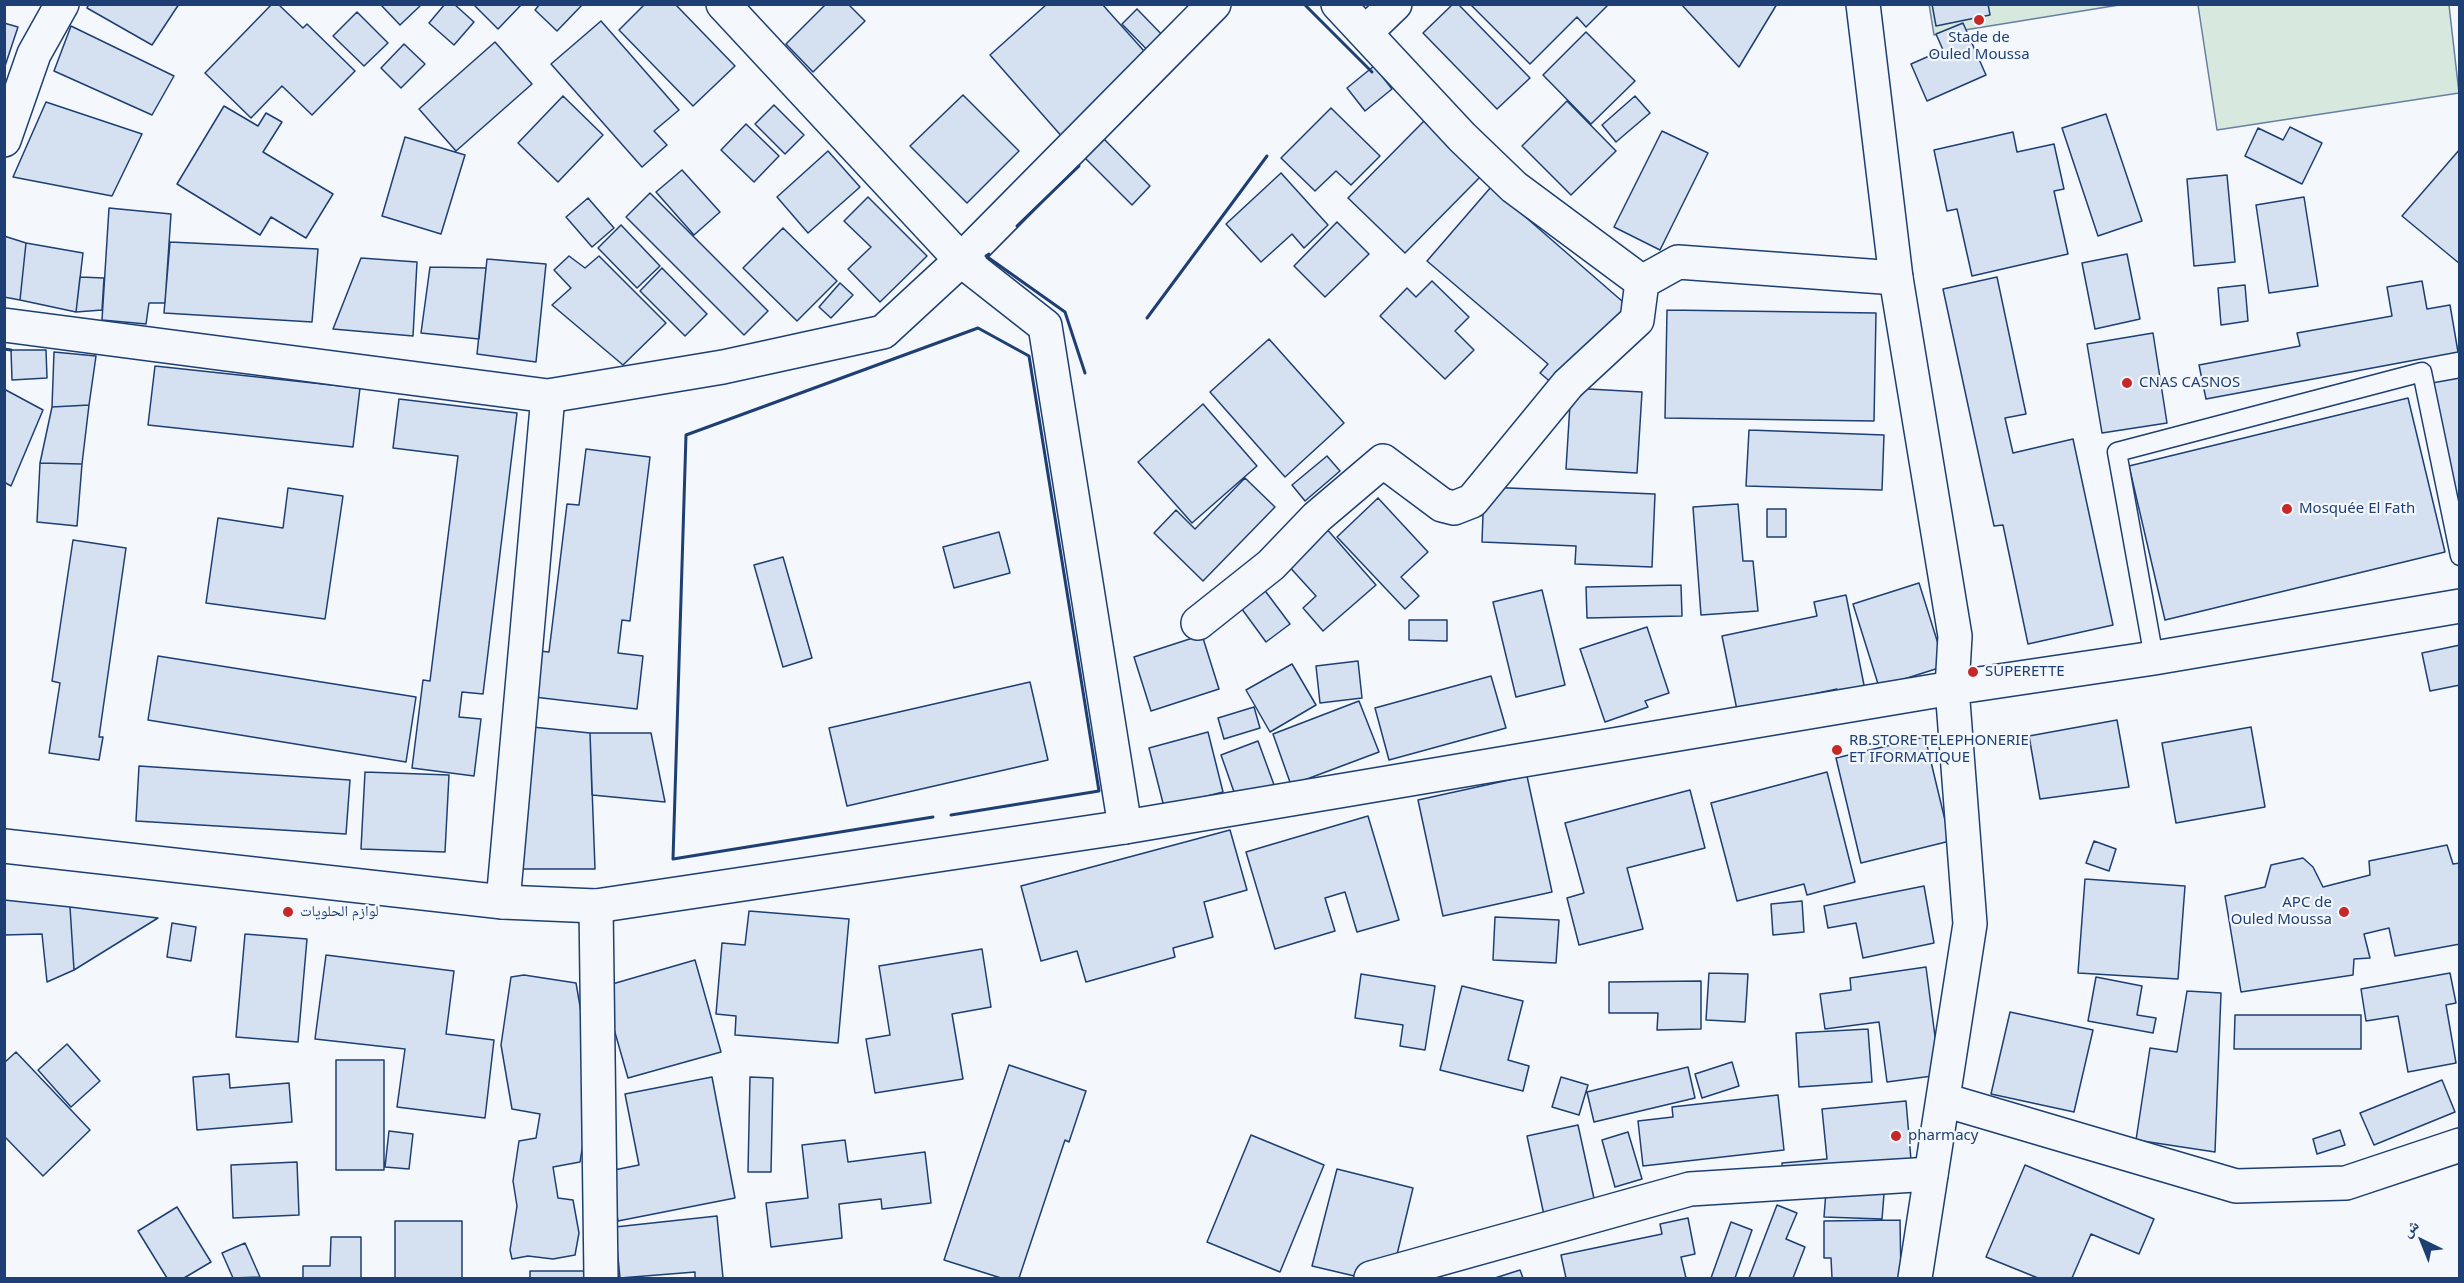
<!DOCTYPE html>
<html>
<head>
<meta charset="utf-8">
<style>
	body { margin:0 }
	#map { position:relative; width:2464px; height:1283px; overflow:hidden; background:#f4f7fb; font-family:"Noto Sans","Noto Naskh Arabic",sans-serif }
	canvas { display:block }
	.frame { position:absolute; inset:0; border:6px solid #1d3f73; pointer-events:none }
	.north { position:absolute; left:2392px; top:1211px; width:60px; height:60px; -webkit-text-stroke:4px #f4f7fb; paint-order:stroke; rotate:317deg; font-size:16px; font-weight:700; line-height:24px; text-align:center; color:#1d3f73 }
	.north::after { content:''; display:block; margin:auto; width:21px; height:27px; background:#1d3f73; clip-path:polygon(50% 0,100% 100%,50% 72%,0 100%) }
</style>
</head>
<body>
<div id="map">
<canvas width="2464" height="1283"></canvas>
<div class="frame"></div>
<div class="north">ش</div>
</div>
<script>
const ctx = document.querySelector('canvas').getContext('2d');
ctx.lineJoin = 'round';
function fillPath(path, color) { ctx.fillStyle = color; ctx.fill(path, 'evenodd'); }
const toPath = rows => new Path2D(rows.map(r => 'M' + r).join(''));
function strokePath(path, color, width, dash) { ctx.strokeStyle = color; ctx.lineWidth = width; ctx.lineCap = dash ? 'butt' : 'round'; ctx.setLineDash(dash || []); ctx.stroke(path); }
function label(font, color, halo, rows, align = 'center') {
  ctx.font = font + ' "Noto Sans","Noto Naskh Arabic",sans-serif'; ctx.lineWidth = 4.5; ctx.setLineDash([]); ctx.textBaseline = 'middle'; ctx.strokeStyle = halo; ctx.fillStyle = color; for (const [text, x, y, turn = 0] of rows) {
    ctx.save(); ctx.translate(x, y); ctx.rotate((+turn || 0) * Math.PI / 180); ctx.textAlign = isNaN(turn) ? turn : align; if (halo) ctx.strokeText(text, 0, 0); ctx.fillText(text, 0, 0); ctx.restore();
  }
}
const green = toPath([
	[1929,4,2119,5,1934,35,1929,4],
	[2198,5,2449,5,2459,93,2217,130,2198,5]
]);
const building = toPath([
	[89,4,179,4,152,45,87,8,89,4],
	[272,4,278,4,303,28,307,24,355,71,312,115,282,86,251,118,205,73,272,4],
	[380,4,418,4,420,6,400,25,380,4],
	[445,4,454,4,474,22,454,45,429,23,445,4],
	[477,4,522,4,498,29,475,6,477,4],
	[540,4,583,4,557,31,535,10,540,4],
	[645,4,675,4,735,66,693,106,619,30,645,4],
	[826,4,848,4,865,21,813,72,786,44,826,4],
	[1047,4,1102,4,1152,60,1064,139,990,55,1047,4],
	[1453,4,1458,4,1530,78,1497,109,1423,33,1453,4],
	[1470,4,1609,4,1586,27,1577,17,1530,64,1470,4],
	[1681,4,1777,4,1739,67,1681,4],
	[1932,4,1988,4,1990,15,1936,26,1932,4],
	[1137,9,1171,44,1156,59,1122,24,1137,9],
	[357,12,388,43,364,66,333,36,357,12],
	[601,21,679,110,654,131,667,145,642,167,551,64,601,21],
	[4,23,18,27,4,69,4,23],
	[1963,23,1986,75,1927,101,1911,64,1943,50,1936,34,1963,23],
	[71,26,174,76,152,115,54,71,71,26],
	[1586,32,1635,81,1591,124,1543,75,1586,32],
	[495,42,532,84,456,151,419,109,495,42],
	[404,44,425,64,401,88,381,68,404,44],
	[1374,66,1392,89,1365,111,1347,88,1374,66],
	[963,95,1019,151,967,203,910,146,963,95],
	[563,96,603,135,558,182,518,143,563,96],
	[1635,96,1650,113,1616,142,1602,125,1635,96],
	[1567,101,1616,151,1571,195,1522,146,1567,101],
	[46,102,142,134,112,196,13,177,46,102],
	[774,105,804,135,785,154,755,124,774,105],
	[224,106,258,126,266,113,282,122,263,152,333,194,306,238,271,217,260,235,177,184,224,106],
	[1331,108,1380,156,1351,185,1336,171,1315,191,1281,158,1331,108],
	[2106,114,2142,221,2098,236,2062,128,2106,114],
	[1427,118,1483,174,1405,253,1348,198,1427,118],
	[746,124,779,156,754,182,721,150,746,124],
	[2290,127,2322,143,2302,184,2245,156,2258,128,2283,140,2290,127],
	[1662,131,1708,153,1660,250,1614,227,1662,131],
	[2013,132,2017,152,2054,144,2064,189,2054,191,2068,254,1972,276,1957,209,1947,211,1934,150,2013,132],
	[405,137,465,155,441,234,382,216,405,137],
	[1102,137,1150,186,1132,205,1083,156,1102,137],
	[2460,149,2460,264,2402,216,2460,149],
	[828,151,860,187,808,233,777,197,828,151],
	[682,170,720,212,694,235,656,192,682,170],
	[1281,173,1328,225,1304,248,1292,234,1261,262,1226,224,1281,173],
	[2227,175,2235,262,2194,266,2187,179,2227,175],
	[1491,187,1630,308,1559,389,1540,373,1548,364,1427,261,1491,187],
	[650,193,768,311,744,335,626,217,650,193],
	[868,197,927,256,880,302,848,269,871,247,844,221,868,197],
	[2304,197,2318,286,2269,293,2256,205,2304,197],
	[588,198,614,228,592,247,566,217,588,198],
	[109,208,171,214,165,303,149,303,146,324,102,320,109,208],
	[1337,222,1369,254,1325,297,1294,266,1337,222],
	[621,225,660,266,637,288,598,248,621,225],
	[783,228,837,281,797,321,743,268,783,228],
	[4,236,26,243,20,300,4,297,4,236],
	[170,242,318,249,312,322,164,313,170,242],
	[26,243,83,253,76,312,20,300,26,243],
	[2127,254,2140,319,2095,329,2082,263,2127,254],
	[569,256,585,268,599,256,666,323,623,365,552,305,571,288,554,270,569,256],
	[361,258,417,262,413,336,333,329,361,258],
	[487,259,546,264,536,362,477,354,487,259],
	[430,267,486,268,479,339,421,333,430,267],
	[662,268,707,314,685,336,640,291,662,268],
	[80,277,104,278,102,310,76,312,80,277],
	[1997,277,2026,414,2005,418,2013,453,2073,439,2113,625,2028,644,2003,525,1994,526,1943,289,1997,277],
	[1432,281,1469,317,1455,331,1474,350,1445,379,1380,316,1407,288,1416,297,1432,281],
	[2422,281,2427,309,2450,305,2458,352,2206,399,2199,365,2300,346,2297,333,2392,316,2387,287,2422,281],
	[840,283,853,295,831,318,819,307,840,283],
	[2245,285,2248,321,2221,325,2218,288,2245,285],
	[1667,310,1876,313,1874,421,1665,418,1667,310],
	[2153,333,2167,423,2102,433,2087,344,2153,333],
	[1269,339,1344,423,1285,477,1210,392,1269,339],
	[11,350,46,350,47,378,12,380,11,350],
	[54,352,96,356,89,405,52,407,54,352],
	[155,366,360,388,353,447,148,425,155,366],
	[2460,378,2460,530,2432,383,2460,378],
	[1571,388,1642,392,1637,473,1566,469,1571,388],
	[4,389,43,410,11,486,4,482,4,389],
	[2408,398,2445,552,2165,620,2129,466,2408,398],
	[399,399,517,413,483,694,462,692,459,717,481,719,474,776,412,768,423,680,430,681,458,456,393,448,399,399],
	[1203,404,1257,466,1192,523,1138,462,1203,404],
	[89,405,82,464,40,463,52,407,89,405],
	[1749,430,1884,435,1882,490,1746,486,1749,430],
	[586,449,650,457,630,621,622,620,618,653,643,656,637,709,534,697,539,651,549,652,567,504,579,505,586,449],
	[1327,456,1340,471,1305,501,1292,485,1327,456],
	[40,463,82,464,77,526,37,522,40,463],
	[1245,478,1275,507,1203,581,1154,533,1176,510,1195,529,1245,478],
	[1484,487,1655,494,1652,567,1575,564,1576,546,1482,542,1484,487],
	[288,488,343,496,325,619,206,603,218,518,283,528,288,488],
	[1378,498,1428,552,1401,577,1419,596,1405,609,1337,537,1378,498],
	[1738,504,1743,561,1753,561,1758,611,1701,615,1693,507,1738,504],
	[1767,509,1786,509,1786,537,1767,537,1767,509],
	[1325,527,1376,585,1323,631,1303,608,1316,596,1285,562,1325,527],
	[999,532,1010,573,954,588,943,547,999,532],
	[73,540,126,548,99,737,103,737,99,760,49,753,60,683,52,681,73,540],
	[783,557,812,658,783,667,754,565,783,557],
	[1919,583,1945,666,1879,687,1853,604,1919,583],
	[1260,584,1290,624,1266,642,1236,601,1260,584],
	[1681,585,1682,616,1587,618,1586,587,1681,585],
	[1542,590,1565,685,1516,697,1493,602,1542,590],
	[1846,595,1865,690,1838,696,1837,689,1737,710,1722,636,1817,616,1814,602,1846,595],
	[1409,620,1447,620,1447,641,1409,640,1409,620],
	[1647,627,1669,693,1645,701,1648,707,1605,722,1580,649,1647,627],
	[1202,635,1219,689,1151,711,1134,657,1202,635],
	[2460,645,2460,685,2430,691,2422,653,2460,645],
	[158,656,416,697,406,762,148,720,158,656],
	[1358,661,1362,698,1320,703,1316,666,1358,661],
	[1292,664,1316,705,1270,732,1246,690,1292,664],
	[1491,676,1506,728,1389,760,1375,708,1491,676],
	[1030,682,1048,760,847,806,829,728,1030,682],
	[1359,701,1379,752,1291,785,1273,734,1359,701],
	[1254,707,1260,728,1224,739,1218,718,1254,707],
	[2117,720,2129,787,2040,799,2029,736,2117,720],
	[523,726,590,733,595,869,512,869,523,726],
	[2251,727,2265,807,2176,823,2162,743,2251,727],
	[1208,732,1223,792,1164,807,1149,748,1208,732],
	[590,733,651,733,665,802,592,795,590,733],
	[1925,737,1950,841,1861,863,1836,758,1925,737],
	[1258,741,1277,793,1239,806,1221,755,1258,741],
	[139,766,350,780,346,834,136,821,139,766],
	[365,772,449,775,445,852,361,849,365,772],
	[1827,772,1855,882,1807,895,1804,884,1737,901,1711,803,1827,772],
	[1527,776,1552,892,1443,916,1418,800,1527,776],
	[1690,790,1705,848,1627,868,1643,929,1579,945,1567,898,1584,893,1565,823,1690,790],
	[1368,816,1399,920,1357,932,1345,892,1325,898,1335,931,1275,949,1246,852,1368,816],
	[1230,830,1247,890,1204,902,1213,937,1173,948,1175,957,1086,982,1077,951,1041,961,1021,886,1230,830],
	[2094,841,2116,849,2109,871,2086,863,2094,841],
	[2447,845,2453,864,2460,863,2460,944,2395,956,2389,928,2364,934,2370,958,2354,959,2353,975,2241,992,2225,896,2265,887,2271,865,2303,858,2313,867,2323,887,2370,875,2369,861,2447,845],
	[2085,879,2185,886,2178,979,2078,973,2085,879],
	[1924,886,1934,943,1863,958,1856,923,1828,928,1824,906,1924,886],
	[4,900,70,907,74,970,47,982,42,934,4,935,4,900],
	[1802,901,1804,932,1773,935,1771,904,1802,901],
	[70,907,158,918,74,970,70,907],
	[749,911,849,919,838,1043,735,1035,736,1016,716,1014,722,943,745,945,749,911],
	[1495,917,1559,920,1556,963,1493,960,1495,917],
	[172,923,196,927,191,961,167,957,172,923],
	[245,934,307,939,298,1042,236,1037,245,934],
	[982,949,991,1007,952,1014,963,1079,875,1093,866,1039,890,1035,879,966,982,949],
	[326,955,454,971,446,1034,494,1040,485,1118,397,1107,405,1049,315,1039,326,955],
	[695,960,721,1052,628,1078,602,987,695,960],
	[1926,967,1940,1075,1887,1082,1879,1022,1825,1029,1820,994,1851,990,1850,978,1926,967],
	[1709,973,1748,974,1745,1022,1706,1020,1709,973],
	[2450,973,2456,1003,2446,1005,2456,1063,2408,1072,2398,1016,2366,1021,2361,989,2450,973],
	[1361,974,1435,986,1425,1050,1400,1046,1403,1025,1355,1018,1361,974],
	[524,975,576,983,593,1081,580,1162,553,1167,558,1198,573,1200,579,1233,575,1255,553,1259,528,1256,512,1259,510,1250,517,1206,513,1181,519,1141,536,1138,540,1114,512,1109,501,1045,511,977,524,975],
	[2096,977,2142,986,2137,1015,2156,1018,2153,1033,2088,1021,2096,977],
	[1701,981,1701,1029,1657,1030,1658,1013,1609,1013,1609,982,1701,981],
	[1462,986,1523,1001,1508,1060,1529,1066,1523,1091,1440,1070,1462,986],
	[2187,991,2221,993,2215,1152,2136,1140,2150,1048,2177,1052,2187,991],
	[2010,1012,2093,1030,2074,1112,1991,1094,2010,1012],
	[2235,1015,2361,1015,2361,1049,2234,1049,2235,1015],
	[1868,1029,1872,1082,1799,1087,1796,1033,1868,1029],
	[67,1044,100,1081,71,1107,38,1070,67,1044],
	[16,1052,90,1130,43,1176,4,1136,4,1063,16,1052],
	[336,1060,384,1060,384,1170,336,1170,336,1060],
	[1732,1062,1739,1086,1702,1098,1695,1074,1732,1062],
	[1009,1065,1086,1091,1069,1142,1065,1140,1019,1278,1001,1278,944,1260,1009,1065],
	[1688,1067,1695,1098,1594,1122,1587,1092,1688,1067],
	[229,1074,230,1088,289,1083,292,1122,197,1130,193,1077,229,1074],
	[712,1077,735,1198,618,1221,609,1171,639,1165,625,1094,712,1077],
	[750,1077,773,1078,771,1172,748,1172,750,1077],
	[1561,1077,1588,1085,1579,1115,1552,1107,1561,1077],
	[2442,1080,2455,1112,2374,1145,2360,1113,2442,1080],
	[1778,1095,1784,1150,1643,1166,1638,1121,1673,1117,1672,1107,1778,1095],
	[1906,1101,1911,1160,1783,1174,1782,1163,1827,1159,1822,1109,1906,1101],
	[1578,1125,1595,1203,1544,1215,1527,1136,1578,1125],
	[2340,1130,2345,1145,2317,1154,2313,1139,2340,1130],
	[389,1131,413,1134,409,1169,385,1167,389,1131],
	[1628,1132,1642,1179,1615,1187,1602,1140,1628,1132],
	[1251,1135,1324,1165,1280,1272,1207,1242,1251,1135],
	[845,1140,848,1162,925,1152,931,1203,882,1209,881,1199,839,1204,842,1238,771,1247,766,1203,808,1198,802,1145,845,1140],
	[297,1162,299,1215,233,1218,231,1165,297,1162],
	[2025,1165,2154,1219,2139,1254,2091,1234,2072,1278,2038,1278,1986,1257,2025,1165],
	[1337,1169,1413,1188,1394,1267,1368,1261,1363,1278,1312,1266,1337,1169],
	[1826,1191,1884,1194,1882,1219,1824,1217,1826,1191],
	[1777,1205,1797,1213,1786,1239,1805,1247,1793,1278,1749,1278,1777,1205],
	[177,1207,211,1262,184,1278,167,1278,138,1231,177,1207],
	[717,1216,723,1278,695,1278,695,1272,620,1278,615,1227,717,1216],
	[1688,1218,1695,1254,1681,1257,1686,1278,1566,1278,1561,1255,1662,1234,1660,1224,1688,1218],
	[1900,1220,1901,1278,1832,1278,1831,1258,1824,1258,1824,1221,1900,1220],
	[395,1221,462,1221,462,1278,395,1278,395,1221],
	[1731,1222,1752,1230,1735,1278,1711,1278,1731,1222],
	[331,1237,361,1237,361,1278,303,1278,303,1266,330,1266,331,1237],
	[245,1243,260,1277,233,1278,222,1253,245,1243],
	[1520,1270,1523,1278,1495,1278,1520,1270],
	[530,1271,591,1271,591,1278,530,1278,530,1271]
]);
const lane = toPath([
	[2154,658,2117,452,2422,372,2460,556]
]);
const street = toPath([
	[723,4,961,260,1045,326,1125,827],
	[1338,4,1462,137,1514,187,1642,282,1678,262,1896,278],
	[1365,33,1395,4],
	[4,140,34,54,62,4],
	[4,325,548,396,723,367,883,332,961,260,1214,4],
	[1198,623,1271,565,1317,517,1383,461,1442,505,1454,508,1472,501,1568,384,1637,320,1642,282],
	[503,902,548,396],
	[596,906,601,1278],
	[1944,1100,2236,1186,2346,1183,2460,1145],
	[1371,1278,1690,1189,1931,1174]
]);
const secondary = toPath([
	[1863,4,1896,278,1955,636,1952,688,1970,924,1915,1278],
	[4,846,503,902,596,906,1125,827,1952,688,2154,658,2460,606]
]);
const wall = toPath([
	[1304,4,1372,72],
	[1017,226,1079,166],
	[989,254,986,256,1065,312,1085,373],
	[1147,318,1267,156],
	[4,349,11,350],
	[933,817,673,859,686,435,978,328,1029,356,1099,791,951,815]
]);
const markers = [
	[1979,20,6,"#c62828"],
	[2127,383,6,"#c62828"],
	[2287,509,6,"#c62828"],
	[1973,672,6,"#c62828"],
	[1837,750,6,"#c62828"],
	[288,912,6,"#c62828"],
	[2344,912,6,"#c62828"],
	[1896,1136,6,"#c62828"]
];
const poiNames = [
	["Stade de",1979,38,"center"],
	["Ouled Moussa",1979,55,"center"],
	["CNAS CASNOS",2139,383],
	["Mosquée El Fath",2299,509],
	["SUPERETTE",1985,672],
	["RB.STORE TELEPHONERIE",1849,741],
	["ET IFORMATIQUE",1849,758],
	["APC de",2332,903,"right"],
	["Ouled Moussa",2332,920,"right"],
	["لوازم الحلويات",300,912],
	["pharmacy",1908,1136]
];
fillPath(green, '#d7e8df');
strokePath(green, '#687fa3', 1.5);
fillPath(building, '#d5e0f0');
strokePath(building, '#1d3f73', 1.5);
strokePath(lane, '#1d3f73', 21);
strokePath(street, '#1d3f73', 36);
strokePath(secondary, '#1d3f73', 36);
strokePath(lane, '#f4f7fb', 18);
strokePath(street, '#f4f7fb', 33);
strokePath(secondary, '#f4f7fb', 33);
strokePath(wall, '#1d3f73', 3);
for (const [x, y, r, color] of markers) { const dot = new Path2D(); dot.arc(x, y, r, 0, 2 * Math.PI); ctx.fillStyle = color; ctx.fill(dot); strokePath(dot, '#f4f7fb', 2); }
label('15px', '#1d3f73', '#f4f7fb', poiNames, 'left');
</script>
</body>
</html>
